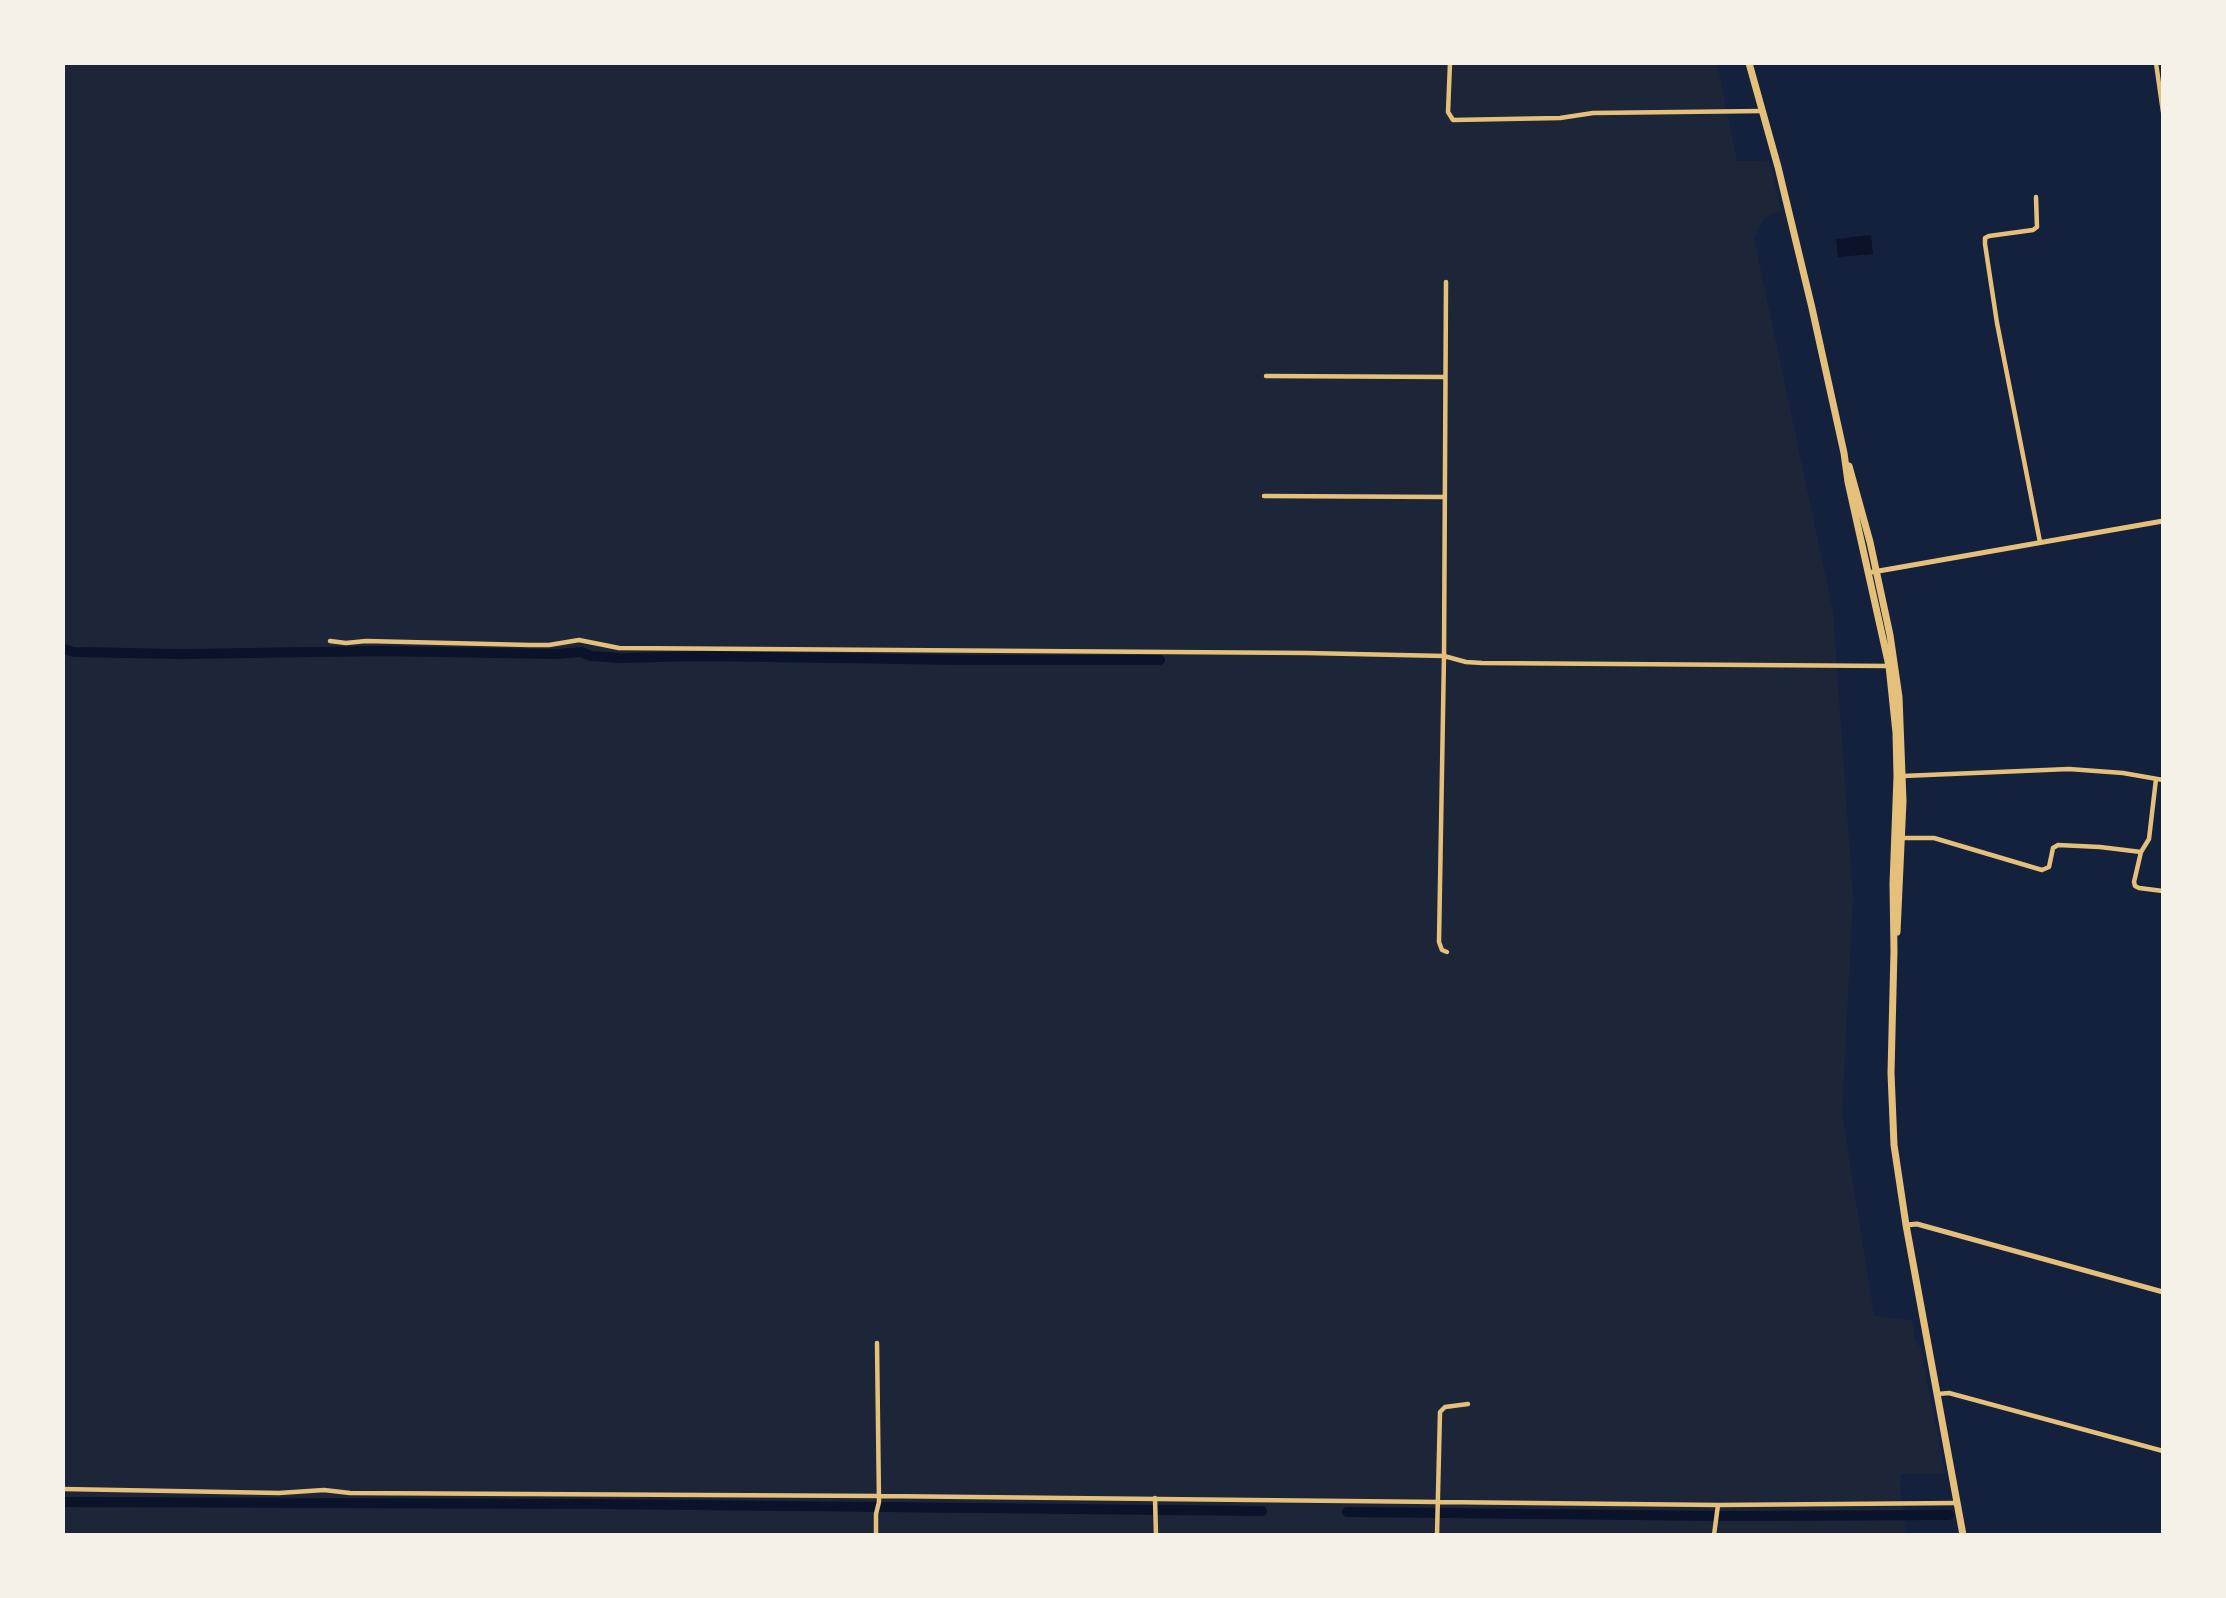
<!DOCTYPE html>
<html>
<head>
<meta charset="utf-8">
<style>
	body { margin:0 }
	#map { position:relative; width:2226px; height:1598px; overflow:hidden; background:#14213d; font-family:Poppins,sans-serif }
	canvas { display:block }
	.frame { position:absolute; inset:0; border:65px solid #f6f1e7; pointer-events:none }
</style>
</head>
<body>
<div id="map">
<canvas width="2226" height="1598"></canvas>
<div class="frame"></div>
</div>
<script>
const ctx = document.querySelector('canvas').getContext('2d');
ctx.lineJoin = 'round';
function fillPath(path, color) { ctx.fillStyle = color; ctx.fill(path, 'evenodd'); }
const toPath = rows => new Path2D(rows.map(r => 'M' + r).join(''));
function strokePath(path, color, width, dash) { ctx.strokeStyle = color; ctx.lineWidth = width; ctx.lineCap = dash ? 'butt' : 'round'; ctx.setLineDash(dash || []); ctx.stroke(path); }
const green = toPath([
	[63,63,1717,63,1737,161,1765,161,1770,163,1781,211,1764,218,1754,238,1833,612,1853,898,1842,1113,1874,1316,1912,1320,1915,1340,1921,1348,1945,1474,1901,1474,1900,1487,1906,1535,63,1535]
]);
const water = toPath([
	[1871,235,1873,254,1838,257,1836,239]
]);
const canal = toPath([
	[63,649,74,652,182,654,382,651,556,654,581,652,591,656,621,658,700,656,967,660,1160,660],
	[63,1502,599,1504,1262,1511],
	[1347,1512,1726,1516,1949,1515]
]);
const minor = toPath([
	[1450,63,1448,112,1453,120,1560,118,1593,113,1763,111],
	[2156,63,2163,112],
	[2036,197,2037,227,2033,230,1989,236,1985,238,1985,244,1997,323,2040,542],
	[1446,282,1444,656,1439,942,1442,950,1447,952],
	[1266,376,1445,377],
	[1264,496,1445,497],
	[330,641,346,643,366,641,530,645,549,645,579,640,619,648,1307,653,1444,656,1466,662,1482,663,1889,666],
	[1903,776,2069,769,2123,773,2163,780],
	[2156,779,2149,839,2141,852,2134,882,2135,886,2139,888,2163,891],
	[1902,838,1934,838,2042,870,2049,867,2053,848,2058,845,2100,847,2141,852],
	[1938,1394,1949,1393,2163,1451],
	[63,1489,279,1493,324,1490,350,1493,879,1496,1718,1505,1958,1503],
	[1155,1498,1156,1535],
	[876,1535,876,1514,879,1502,877,1343],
	[1437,1535,1440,1412,1445,1407,1468,1404],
	[1714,1535,1718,1505]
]);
const tertiary = toPath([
	[1873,572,2163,521],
	[1906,1225,1917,1224,2163,1292]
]);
const primary = toPath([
	[1749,63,1778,167,1812,308,1844,453,1848,482,1889,666,1896,733,1897,776,1893,884,1894,951,1891,1073,1894,1145,1906,1225,1963,1535],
	[1849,466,1870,542,1890,635,1899,697,1903,801,1897,932]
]);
fillPath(green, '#1d2539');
fillPath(water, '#0b132b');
strokePath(canal, '#0b132b', 10);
strokePath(minor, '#e5c07b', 4.5);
strokePath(tertiary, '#e5c07b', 5);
strokePath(primary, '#e5c07b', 7);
</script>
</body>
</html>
